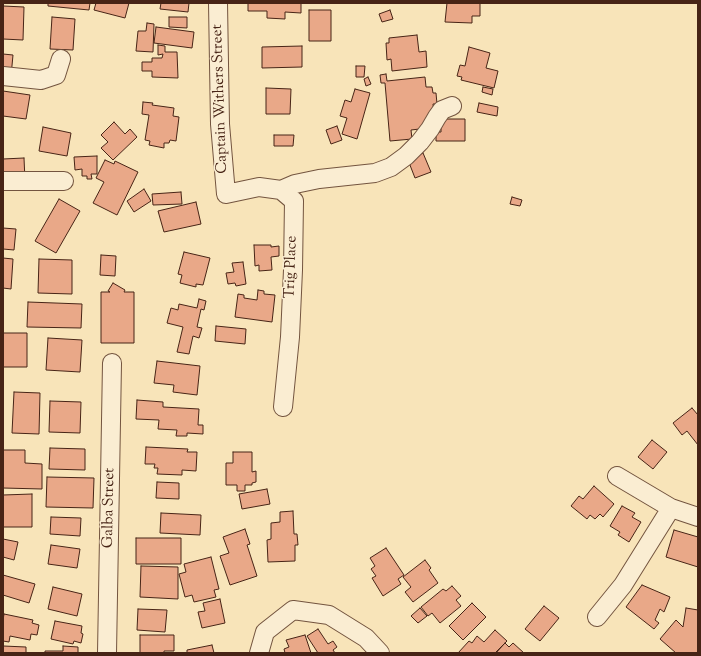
<!DOCTYPE html>
<html>
<head>
<meta charset="utf-8">
<style>
	body { margin:0 }
	#map { position:relative; width:701px; height:656px; overflow:hidden; background:#f8e4b9; font-family:"Sorts Mill Goudy",serif }
	canvas { display:block }
	.frame { position:absolute; inset:0; border:4px solid #472416; pointer-events:none }
</style>
</head>
<body>
<div id="map">
<canvas width="701" height="656"></canvas>
<div class="frame"></div>
</div>
<script>
const ctx = document.querySelector('canvas').getContext('2d');
ctx.lineJoin = 'round';
function fillPath(path, color) { ctx.fillStyle = color; ctx.fill(path, 'evenodd'); }
const toPath = rows => new Path2D(rows.map(r => 'M' + r).join(''));
function strokePath(path, color, width, dash) { ctx.strokeStyle = color; ctx.lineWidth = width; ctx.lineCap = dash ? 'butt' : 'round'; ctx.setLineDash(dash || []); ctx.stroke(path); }
function label(font, color, halo, rows, align = 'center') {
  ctx.font = font + ' "Sorts Mill Goudy",serif'; ctx.lineWidth = 3; ctx.setLineDash([]); ctx.textBaseline = 'middle'; ctx.strokeStyle = halo; ctx.fillStyle = color; for (const [text, x, y, turn = 0] of rows) {
    ctx.save(); ctx.translate(x, y); ctx.rotate((+turn || 0) * Math.PI / 180); ctx.textAlign = isNaN(turn) ? turn : align; if (halo) ctx.strokeText(text, 0, 0); ctx.fillText(text, 0, 0); ctx.restore();
  }
}
const building = toPath([
	[48,3,90,3,89,10,48,6,48,3],
	[96,3,129,3,125,18,94,10,96,3],
	[161,3,189,3,188,12,160,9,161,3],
	[248,3,301,3,301,13,285,12,285,19,267,18,267,11,248,11,248,3],
	[447,3,480,3,480,16,472,16,472,23,445,22,447,3],
	[3,6,24,7,23,40,3,39,3,6],
	[309,10,331,10,331,41,309,41,309,10],
	[390,10,393,19,382,22,379,14,390,10],
	[52,17,75,19,73,50,50,49,52,17],
	[169,17,187,17,187,28,169,27,169,17],
	[147,23,154,24,153,52,136,51,138,31,146,31,147,23],
	[156,27,194,32,192,48,154,43,156,27],
	[417,35,419,52,426,51,427,67,392,71,391,59,387,60,386,43,389,43,389,38,417,35],
	[158,45,165,46,165,52,177,52,178,78,152,77,152,71,142,71,142,62,152,62,152,58,162,58,163,54,158,55,158,45],
	[302,46,302,67,262,68,262,47,302,46],
	[469,47,490,53,486,68,498,71,494,88,461,80,462,77,457,76,460,65,465,66,469,47],
	[3,54,13,55,11,76,3,75,3,54],
	[356,66,365,66,364,77,356,77,356,66],
	[386,74,387,81,425,77,426,87,432,87,433,93,436,93,437,104,433,104,434,115,427,116,428,128,411,130,412,139,390,141,385,83,381,83,380,75,386,74],
	[368,77,371,84,366,86,364,79,368,77],
	[483,87,493,89,492,95,482,92,483,87],
	[266,88,291,89,290,114,266,114,266,88],
	[355,89,370,93,357,139,342,134,347,118,340,116,345,100,351,102,355,89],
	[3,91,30,95,26,119,3,116,3,91],
	[143,102,153,103,152,105,174,108,173,116,179,117,176,141,170,140,169,143,164,143,164,148,149,145,150,141,145,140,149,115,142,114,143,102],
	[479,103,498,107,497,116,477,112,479,103],
	[441,119,465,119,465,141,436,141,436,132,441,132,441,119],
	[114,122,125,134,130,129,137,137,113,160,101,148,108,142,101,135,114,122],
	[337,126,342,140,331,144,326,130,337,126],
	[43,127,71,133,67,156,39,151,43,127],
	[274,135,294,135,293,146,274,146,274,135],
	[423,153,431,172,415,178,408,160,423,153],
	[97,156,97,174,91,174,92,179,87,179,87,176,82,176,82,169,75,170,74,157,97,156],
	[24,158,25,180,3,180,3,159,24,158],
	[105,160,114,164,115,161,138,172,117,215,93,203,104,182,96,178,105,160],
	[144,189,151,201,134,212,127,201,144,189],
	[181,192,182,204,153,205,152,194,181,192],
	[512,197,522,200,520,206,510,204,512,197],
	[59,199,80,211,56,253,35,241,59,199],
	[196,202,201,224,164,232,158,211,196,202],
	[3,228,16,229,14,250,3,249,3,228],
	[254,245,271,245,271,247,279,246,279,256,271,257,272,270,259,271,259,265,255,266,254,245],
	[184,252,210,258,203,285,196,284,196,287,180,283,182,275,178,274,184,252],
	[101,255,116,256,115,276,100,275,101,255],
	[3,258,13,259,11,289,3,288,3,258],
	[39,259,72,260,72,294,38,293,39,259],
	[243,262,246,284,236,286,235,283,228,284,226,273,234,272,232,263,243,262],
	[113,283,125,290,124,292,134,292,134,343,101,343,101,292,110,292,108,291,113,283],
	[258,290,264,291,264,294,275,295,272,322,235,317,238,294,244,295,244,298,257,300,258,290],
	[199,299,206,301,204,310,201,309,197,327,202,328,199,338,193,336,189,354,177,352,183,327,167,323,171,308,178,310,179,304,197,308,199,299],
	[28,302,82,304,81,328,27,327,28,302],
	[216,326,246,329,245,344,215,341,216,326],
	[3,333,27,333,27,367,3,367,3,333],
	[48,338,82,340,80,372,46,370,48,338],
	[157,361,200,366,197,395,173,392,174,385,154,383,157,361],
	[14,392,40,393,39,434,12,433,14,392],
	[137,400,163,402,163,407,199,409,198,425,203,425,203,434,187,433,187,436,176,436,177,430,158,429,159,420,136,419,137,400],
	[50,401,81,402,80,433,49,432,50,401],
	[692,408,698,415,698,445,687,431,682,435,673,423,692,408],
	[652,440,667,452,653,469,638,457,652,440],
	[146,447,188,449,187,452,197,452,196,471,182,470,182,475,157,474,158,468,154,468,155,464,145,464,146,447],
	[50,448,85,449,85,470,49,469,50,448],
	[3,450,25,450,25,463,42,464,42,489,3,488,3,450],
	[233,452,252,452,252,472,256,471,256,482,252,483,252,485,245,485,245,491,237,491,237,485,226,485,226,463,233,463,233,452],
	[47,477,94,478,93,508,46,507,47,477],
	[157,482,179,483,179,499,156,498,157,482],
	[594,486,614,504,603,517,600,514,595,519,590,515,587,519,571,506,579,496,583,499,594,486],
	[267,489,270,504,242,509,239,494,267,489],
	[32,494,32,527,3,527,3,495,32,494],
	[622,506,635,513,632,517,641,522,629,542,618,535,620,532,610,526,622,506],
	[293,511,294,534,297,534,298,545,295,545,295,561,268,562,267,540,271,539,271,523,280,522,280,512,293,511],
	[161,513,201,515,200,535,160,533,161,513],
	[51,517,81,518,80,536,50,534,51,517],
	[245,529,250,544,247,545,257,576,230,585,220,556,229,553,223,537,245,529],
	[674,530,698,537,698,567,666,557,674,530],
	[136,538,181,538,181,564,136,564,136,538],
	[3,539,18,542,14,560,3,557,3,539],
	[51,545,80,549,77,568,48,564,51,545],
	[386,548,404,575,398,579,401,584,383,596,372,578,376,576,371,569,375,566,370,558,386,548],
	[211,557,219,589,214,590,216,597,194,602,192,595,185,597,179,574,186,572,184,564,211,557],
	[425,560,431,568,429,570,438,583,413,602,405,592,411,587,403,577,425,560],
	[141,566,178,567,178,599,140,597,141,566],
	[3,575,35,584,29,603,3,595,3,575],
	[642,585,670,597,664,612,660,609,655,620,659,623,654,629,626,607,642,585],
	[452,586,461,596,456,600,461,606,440,623,432,613,428,616,421,607,443,589,446,591,452,586],
	[53,587,82,594,77,616,48,609,53,587],
	[220,599,225,623,202,628,198,612,205,611,203,603,220,599],
	[472,603,486,617,463,640,449,626,472,603],
	[544,606,559,618,540,641,525,629,544,606],
	[420,608,427,616,418,623,411,616,420,608],
	[686,608,698,610,698,653,676,653,660,639,676,620,683,627,686,608],
	[138,609,167,610,165,632,137,630,138,609],
	[4,614,33,620,32,623,39,625,37,635,31,634,30,640,10,636,9,642,3,641,3,620,4,614],
	[55,621,82,626,81,633,83,634,81,643,74,641,73,644,51,639,55,621],
	[318,629,328,644,333,641,337,647,333,650,335,653,318,653,307,636,318,629],
	[495,630,507,641,495,653,458,653,469,641,472,643,477,636,484,642,495,630],
	[140,635,174,635,174,651,164,651,164,653,140,653,140,635],
	[305,635,311,653,285,653,284,649,289,647,286,640,305,635],
	[505,643,509,647,513,643,524,653,496,653,505,643],
	[212,645,214,653,187,653,187,650,212,645],
	[3,646,26,647,26,653,3,653,3,646],
	[63,646,78,647,78,653,45,653,45,651,63,651,63,646]
]);
const minor = toPath([
	[218,3,220,124,226,194,259,187,281,190,294,201,293,270,290,337,283,407],
	[3,76,41,80,56,75,61,59],
	[3,181,64,181],
	[281,190,295,184,319,179,375,173,391,167,406,156,420,142,430,129,437,117,442,110,452,106],
	[617,476,671,508,698,517],
	[597,617,623,585,671,508],
	[107,653,112,363],
	[259,653,265,632,293,610,329,615,366,638,380,653]
]);
const streetNames = [
	["Captain Withers Street",221,99,-92],
	["Trig Place",292,267,-88],
	["Galba Street",110,508,-89]
];
fillPath(building, '#e9a888');
strokePath(building, '#472416', 1);
strokePath(minor, '#73543f', 20);
strokePath(minor, '#faedd2', 18);
label('15px', '#472416', '#faedd2', streetNames);
</script>
</body>
</html>
